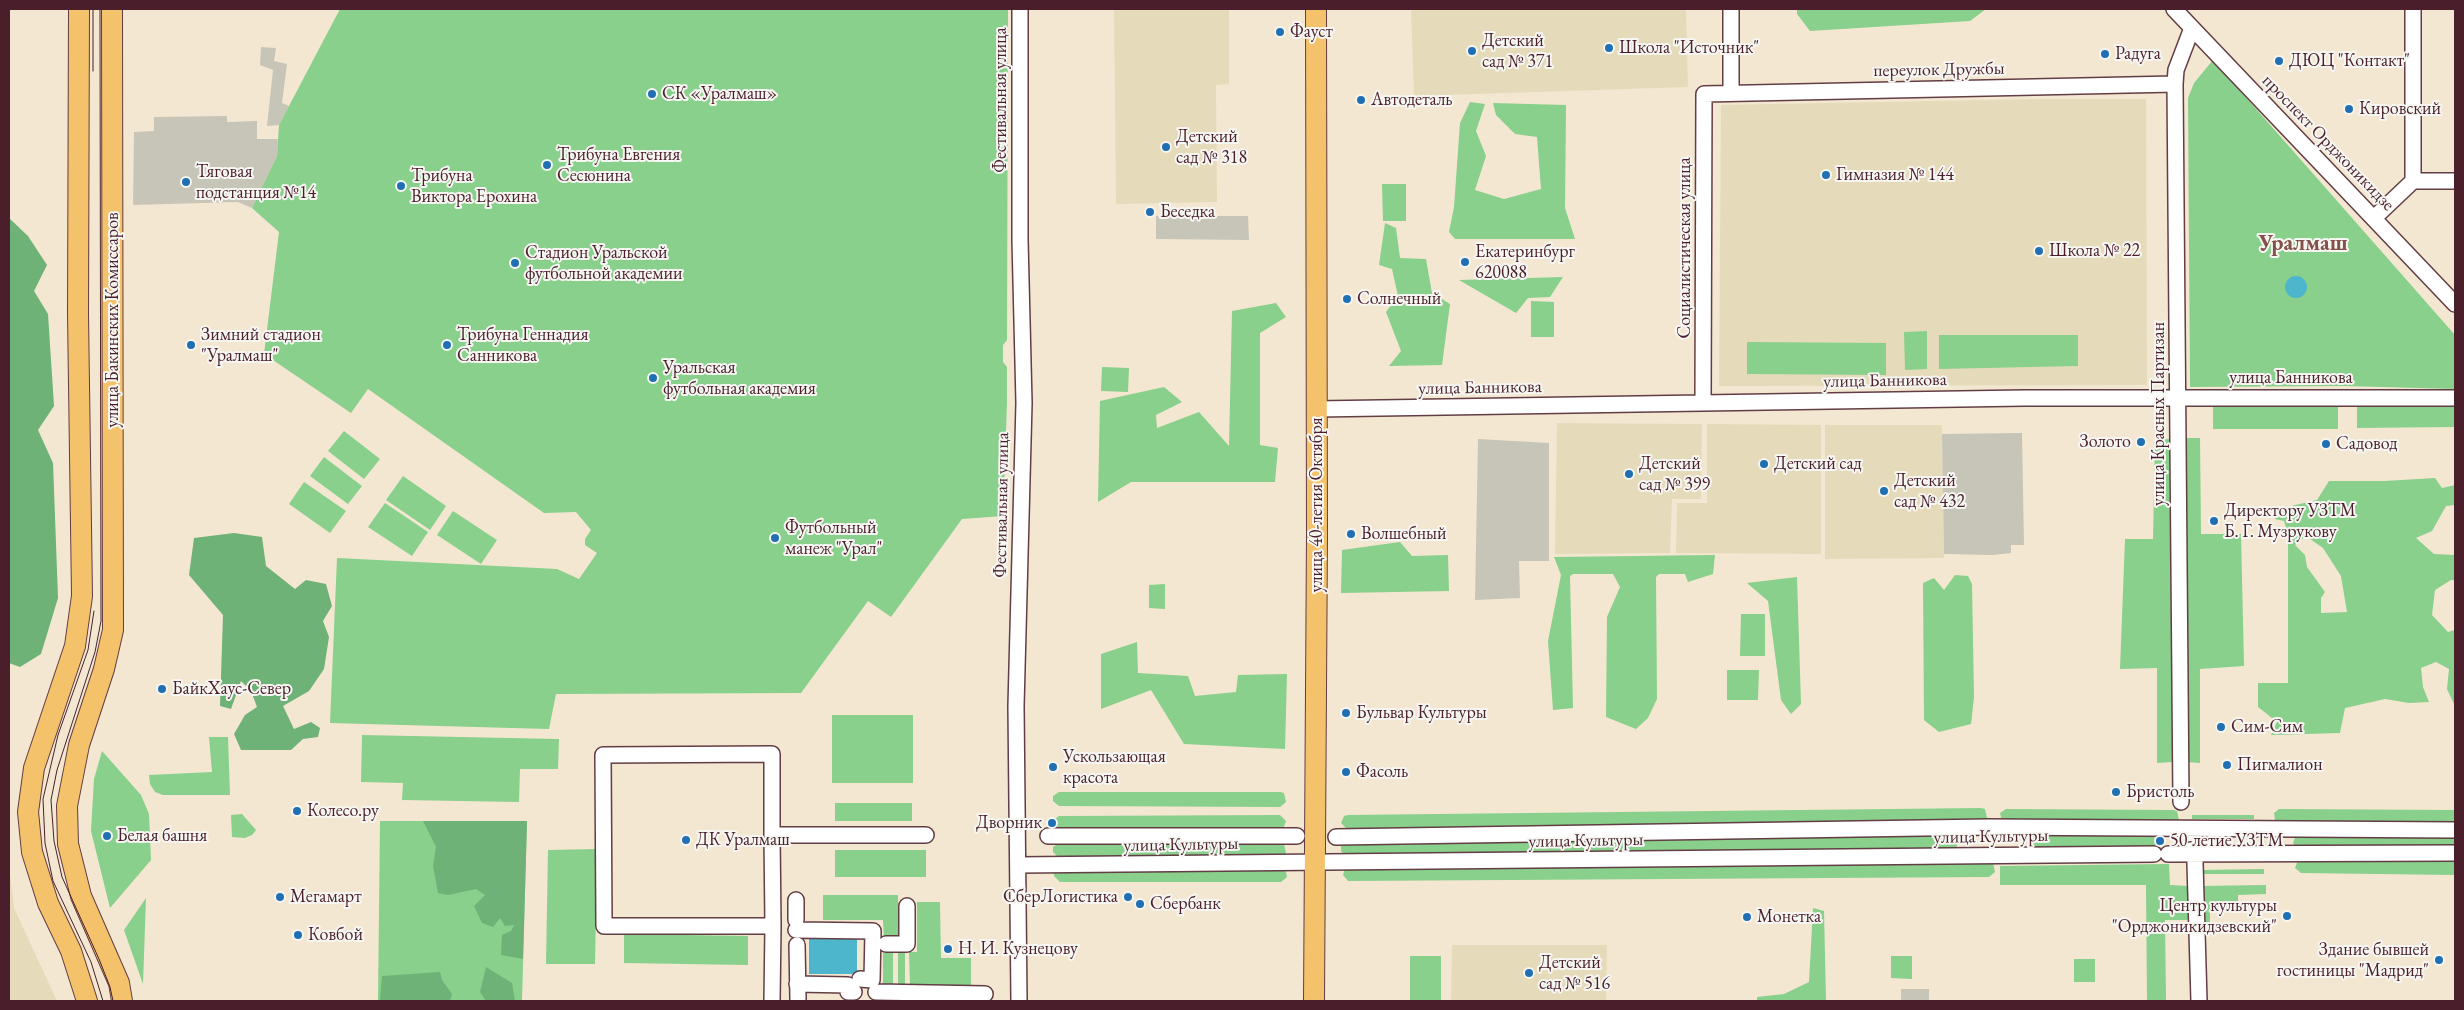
<!DOCTYPE html>
<html>
<head>
<meta charset="utf-8">
<style>
	body { margin:0 }
	#map { position:relative; width:2464px; height:1010px; overflow:hidden; background:#f3e7d1; font-family:"EB Garamond",serif }
	canvas { display:block }
	.frame { position:absolute; inset:0; border:10px solid #4a1f2b; pointer-events:none }
</style>
</head>
<body>
<div id="map">
<canvas width="2464" height="1010"></canvas>
<div class="frame"></div>
</div>
<script>
const ctx = document.querySelector('canvas').getContext('2d');
ctx.lineJoin = 'round';
function fillPath(path, color) { ctx.fillStyle = color; ctx.fill(path, 'evenodd'); }
const toPath = rows => new Path2D(rows.map(r => 'M' + r).join(''));
function strokePath(path, color, width, dash) { ctx.strokeStyle = color; ctx.lineWidth = width; ctx.lineCap = dash ? 'butt' : 'round'; ctx.setLineDash(dash || []); ctx.stroke(path); }
function label(font, color, halo, rows, align = 'center') {
  ctx.font = font + ' "EB Garamond",serif'; ctx.lineWidth = 4; ctx.setLineDash([]); ctx.textBaseline = 'middle'; ctx.strokeStyle = halo; ctx.fillStyle = color; for (const [text, x, y, turn = 0] of rows) {
    ctx.save(); ctx.translate(x, y); ctx.rotate((+turn || 0) * Math.PI / 180); ctx.textAlign = isNaN(turn) ? turn : align; if (halo) ctx.strokeText(text, 0, 0); ctx.fillText(text, 0, 0); ctx.restore();
  }
}
const built = toPath([
	[1114,9,1229,9,1229,84,1216,85,1217,202,1116,204],
	[1411,9,1686,9,1688,87,1414,96],
	[2038,99,2146,99,2147,385,1719,386,1721,105],
	[1557,423,1702,424,1701,499,1672,499,1670,553,1555,554],
	[1707,424,1821,425,1821,554,1676,553,1677,503,1707,503],
	[1825,425,1942,425,1944,558,1825,559],
	[9,864,14,908,57,1001,9,1001],
	[1452,945,1607,945,1606,1001,1451,1001]
]);
const industrial = toPath([
	[261,47,276,48,274,61,287,64,282,103,289,106,279,125,267,126,273,70,260,65],
	[227,116,227,122,257,121,257,139,278,139,277,156,252,208,238,202,133,205,134,132,154,131,154,117],
	[1156,216,1248,216,1249,240,1156,239],
	[2022,433,2024,545,2011,545,2011,553,1993,555,1944,554,1942,434],
	[1478,439,1549,443,1549,561,1519,561,1520,598,1475,600],
	[1901,989,1929,989,1929,1001,1901,1001]
]);
const green = toPath([
	[340,9,1008,9,1007,340,1003,345,1003,362,1007,367,1007,403,1003,516,962,519,891,617,868,601,801,693,556,694,549,729,330,723,337,558,557,569,579,579,597,553,585,545,585,539,591,530,576,512,544,513,368,389,351,413,264,354,279,232,252,208,277,156,279,125],
	[1797,9,1986,9,1970,21,1810,31,1797,14],
	[2213,60,2455,335,2455,389,2344,386,2190,387,2188,98,2194,83],
	[1470,102,1485,104,1476,131,1486,156,1475,190,1504,199,1541,189,1537,137,1515,134,1496,115,1493,103,1566,105,1565,208,1575,239,1455,239,1449,232,1454,207,1460,123],
	[1382,184,1406,184,1406,221,1383,221],
	[1385,223,1396,228,1400,258,1426,259,1432,293,1450,304,1442,365,1389,366,1401,351,1386,312,1398,296,1392,269,1379,265],
	[1563,277,1550,297,1528,298,1516,313,1459,280],
	[1531,301,1554,302,1554,337,1531,337],
	[1276,303,1286,317,1260,333,1260,445,1278,448,1275,482,1131,482,1098,502,1100,401,1164,387,1182,402,1156,415,1157,428,1199,412,1229,446,1232,311],
	[1927,331,1927,369,1905,370,1904,332],
	[1939,335,2078,335,2078,366,1939,369],
	[1747,342,1886,343,1886,375,1747,374],
	[1102,367,1129,368,1128,392,1101,391],
	[2357,405,2455,405,2455,427,2357,428],
	[2213,406,2338,406,2338,429,2213,429],
	[344,431,380,459,364,479,328,451],
	[2184,438,2200,438,2201,534,2241,534,2244,666,2200,669,2200,763,2187,762],
	[2169,439,2173,762,2157,763,2157,668,2120,669,2125,539,2153,539,2155,440],
	[324,457,362,486,348,504,310,476],
	[403,476,446,506,430,530,386,500],
	[2435,478,2442,488,2455,485,2455,505,2446,506,2432,531,2416,538,2434,554,2455,555,2455,580,2451,580,2435,590,2432,615,2448,632,2455,630,2455,706,2447,689,2449,669,2436,662,2421,668,2423,687,2429,702,2409,703,2385,699,2345,708,2340,733,2271,735,2277,722,2258,707,2258,683,2288,683,2288,534,2284,521,2275,519,2274,510,2317,500,2329,481,2384,481],
	[2306,536,2323,548,2341,576,2347,612,2321,613,2321,598,2325,592,2307,567,2305,555,2295,545],
	[304,482,346,511,330,533,289,504],
	[385,503,428,532,412,556,368,527],
	[453,511,497,540,481,564,437,535],
	[1400,542,1412,556,1448,555,1449,591,1341,593,1342,550],
	[1715,555,1713,574,1688,582,1685,574,1659,574,1656,577,1657,699,1648,718,1636,729,1606,717,1607,617,1620,587,1613,574,1573,574,1570,576,1573,708,1553,710,1548,641,1561,575,1554,557],
	[1955,575,1968,576,1972,584,1974,697,1971,724,1939,732,1924,720,1923,583,1934,578,1944,590],
	[1797,577,1801,704,1791,714,1781,700,1768,601,1747,583],
	[1165,584,1165,609,1149,608,1149,585],
	[1741,614,1765,614,1765,656,1740,656],
	[1137,642,1138,673,1188,676,1195,696,1236,692,1238,675,1287,674,1285,749,1184,744,1151,690,1101,709,1101,654],
	[1727,670,1759,670,1758,700,1727,700],
	[832,715,913,715,913,783,832,783],
	[362,735,559,739,558,769,520,769,519,802,402,800,403,783,361,782],
	[209,737,228,737,230,795,163,795,155,792,150,784,149,775,212,772],
	[102,751,141,795,149,814,151,860,110,908,91,831,94,779],
	[1059,792,1280,792,1284,793,1286,802,1280,807,1059,806,1053,801,1053,796],
	[835,803,912,803,912,821,835,821],
	[1981,808,1985,809,1987,818,1980,823,1347,829,1341,823,1344,816,1348,815],
	[2006,809,2173,810,2177,811,2179,820,2177,823,2002,821,2000,813],
	[2279,809,2455,810,2455,824,2275,821,2274,813],
	[242,814,256,830,252,835,245,838,232,837,231,815],
	[1280,815,1286,821,1283,829,1058,830,1053,824,1053,820,1059,816],
	[2192,815,2254,815,2254,819,2192,819],
	[380,821,527,821,522,1001,378,1001],
	[1953,835,1958,841,1956,849,1346,856,1341,851,1341,846,1347,842],
	[2038,835,2150,835,2154,837,2156,845,2153,849,2037,849,2032,843,2034,836],
	[2296,835,2455,835,2455,849,2295,846,2293,843],
	[1059,843,1280,843,1284,844,1286,853,1283,857,1058,857,1053,852,1053,847],
	[597,849,595,964,546,964,548,850],
	[835,850,926,850,926,877,835,877],
	[2298,860,2455,860,2455,875,2301,873,2295,868],
	[1989,862,1993,863,1995,872,1989,877,1348,881,1343,875,1345,868],
	[2169,864,2170,885,2188,886,2189,920,2165,920,2166,1001,2147,1001,2146,885,2000,885,2000,866],
	[1285,868,1287,877,1281,882,1060,882,1054,876,1054,872],
	[2264,869,2264,874,2202,874,2202,870],
	[2266,885,2266,894,2238,895,2238,907,2210,907,2210,931,2201,931,2201,886],
	[823,895,898,895,898,938,884,938,883,920,823,920],
	[146,898,143,984,124,930],
	[917,902,940,902,941,958,971,958,971,985,910,986,909,952,917,952],
	[1813,908,1824,911,1826,1001,1757,1001,1757,997,1784,994,1809,982],
	[624,934,748,936,748,965,624,963],
	[893,952,893,986,883,986,883,953],
	[905,952,905,986,898,986,898,953],
	[1410,956,1441,956,1441,1001,1410,1001],
	[1891,956,1912,956,1912,979,1891,978],
	[2074,959,2095,959,2095,982,2074,982]
]);
const forest = toPath([
	[9,218,28,236,47,265,34,291,48,314,54,406,38,430,53,463,58,598,41,654,20,667,9,663],
	[234,533,262,537,266,566,295,589,306,580,326,584,332,606,323,621,329,637,324,669,309,691,283,706,294,729,311,722,320,728,318,737,303,739,291,750,241,750,234,734,245,715,257,707,251,691,241,681,231,709,220,706,223,615,189,575,194,538],
	[423,821,527,821,523,959,501,955,502,935,511,931,514,925,505,926,500,918,493,927,482,923,474,906,485,895,476,889,448,895,438,893,433,866,436,847],
	[486,967,512,983,515,1001,486,1001,480,992],
	[440,972,442,980,452,994,450,1001,380,1001,382,976]
]);
const water = toPath([
	'2285 287a11 11 0 1 1 22 0a11 11 0 1 1-22 0Z',
	[857,937,857,974,809,974,809,938]
]);
const minor = toPath([
	[2174,9,2455,304],
	[1731,93,1731,9],
	[2413,181,2455,181],
	[2374,218,2413,181,2413,9],
	[1703,403,1704,94,2175,84],
	[1316,409,2024,398,2455,398],
	[2181,802,2175,84,2176,70,2192,28],
	[2194,829,2199,1001],
	[772,835,773,926,604,926,603,755,772,754,772,835,926,835],
	[1048,836,1297,836],
	[1336,837,1988,827,2455,830],
	[2168,854,2455,853],
	[1018,865,2154,854],
	[796,900,796,920],
	[796,930,873,931,872,980,860,979],
	[886,944,907,944,907,906],
	[797,945,798,999],
	[797,984,848,985,848,992,854,992],
	[876,992,985,994],
	[772,1001,773,926],
	[1019,1001,1016,706,1024,403,1020,240,1020,9]
]);
const major = toPath([
	[79,9,78,314,82,596,75,646,34,768,28,812,32,852,48,903,71,951,87,1001],
	[112,9,113,630,104,669,79,745,67,806,68,844,81,896,119,983,122,1001],
	[1314,1001,1317,534,1316,9]
]);
const tram = toPath([
	[93,9,93,71],
	[100,9,101,621,95,652,57,770,51,800,54,841,62,877,99,959,110,987,113,1001],
	[94,611,88,650,58,735,43,799,45,843,53,881,91,962,103,1001]
]);
const markers = [
	[1280,32,5,"#1f6fb2"],
	[1609,48,5,"#1f6fb2"],
	[1472,51,5,"#1f6fb2"],
	[2105,54,5,"#1f6fb2"],
	[2279,61,5,"#1f6fb2"],
	[652,94,5,"#1f6fb2"],
	[1361,100,5,"#1f6fb2"],
	[2349,109,5,"#1f6fb2"],
	[1166,147,5,"#1f6fb2"],
	[547,165,5,"#1f6fb2"],
	[1826,175,5,"#1f6fb2"],
	[186,182,5,"#1f6fb2"],
	[401,186,5,"#1f6fb2"],
	[1150,212,5,"#1f6fb2"],
	[2039,251,5,"#1f6fb2"],
	[1465,262,5,"#1f6fb2"],
	[515,263,5,"#1f6fb2"],
	[1347,299,5,"#1f6fb2"],
	[191,345,5,"#1f6fb2"],
	[447,345,5,"#1f6fb2"],
	[653,378,5,"#1f6fb2"],
	[2141,442,5,"#1f6fb2"],
	[2326,444,5,"#1f6fb2"],
	[1764,464,5,"#1f6fb2"],
	[1629,474,5,"#1f6fb2"],
	[1884,491,5,"#1f6fb2"],
	[2214,521,5,"#1f6fb2"],
	[1351,534,5,"#1f6fb2"],
	[775,538,5,"#1f6fb2"],
	[162,689,5,"#1f6fb2"],
	[1346,713,5,"#1f6fb2"],
	[2221,727,5,"#1f6fb2"],
	[2227,765,5,"#1f6fb2"],
	[1053,767,5,"#1f6fb2"],
	[1346,772,5,"#1f6fb2"],
	[2116,792,5,"#1f6fb2"],
	[297,811,5,"#1f6fb2"],
	[1052,823,5,"#1f6fb2"],
	[107,836,5,"#1f6fb2"],
	[686,840,5,"#1f6fb2"],
	[2160,841,5,"#1f6fb2"],
	[280,897,5,"#1f6fb2"],
	[1128,897,5,"#1f6fb2"],
	[1140,904,5,"#1f6fb2"],
	[2287,916,5,"#1f6fb2"],
	[1747,917,5,"#1f6fb2"],
	[298,935,5,"#1f6fb2"],
	[948,949,5,"#1f6fb2"],
	[2439,960,5,"#1f6fb2"],
	[1529,973,5,"#1f6fb2"]
];
const poiNames = [
	["Фауст",1290,32],
	["Детский",1482,41],
	["сад № 371",1482,62],
	["Школа \"Источник\"",1619,48],
	["Радуга",2115,54],
	["ДЮЦ \"Контакт\"",2289,61],
	["СК «Уралмаш»",662,94],
	["Автодеталь",1371,100],
	["Кировский",2359,109],
	["Детский",1176,137],
	["сад № 318",1176,158],
	["Трибуна Евгения",557,155],
	["Сесюнина",557,176],
	["Тяговая",196,172],
	["подстанция №14",196,193],
	["Гимназия № 144",1836,175],
	["Трибуна",411,176],
	["Виктора Ерохина",411,197],
	["Беседка",1160,212],
	["Школа № 22",2049,251],
	["Екатеринбург",1475,252],
	["620088",1475,273],
	["Стадион Уральской",525,253],
	["футбольной академии",525,274],
	["Солнечный",1357,299],
	["Зимний стадион",201,335],
	["\"Уралмаш\"",201,356],
	["Трибуна Геннадия",457,335],
	["Санникова",457,356],
	["Уральская",663,368],
	["футбольная академия",663,389],
	["Золото",2131,442,"right"],
	["Садовод",2336,444],
	["Детский",1639,464],
	["сад № 399",1639,485],
	["Детский сад",1774,464],
	["Детский",1894,481],
	["сад № 432",1894,502],
	["Директору УЗТМ",2224,511],
	["Б. Г. Музрукову",2224,532],
	["Футбольный",785,528],
	["манеж \"Урал\"",785,549],
	["Волшебный",1361,534],
	["БайкХаус-Север",172,689],
	["Бульвар Культуры",1356,713],
	["Сим-Сим",2231,727],
	["Ускользающая",1063,757],
	["красота",1063,778],
	["Пигмалион",2237,765],
	["Фасоль",1356,772],
	["Бристоль",2126,792],
	["Колесо.ру",307,811],
	["Дворник",1042,823,"right"],
	["Белая башня",117,836],
	["ДК Уралмаш",696,840],
	["50-летие УЗТМ",2170,841],
	["Мегамарт",290,897],
	["СберЛогистика",1118,897,"right"],
	["Сбербанк",1150,904],
	["Центр культуры",2277,906,"right"],
	["\"Орджоникидзевский\"",2277,927,"right"],
	["Монетка",1757,917],
	["Ковбой",308,935],
	["Н. И. Кузнецову",958,949],
	["Здание бывшей",2429,950,"right"],
	["гостиницы \"Мадрид\"",2429,971,"right"],
	["Детский",1539,963],
	["сад № 516",1539,984]
];
const streetNames = [
	["переулок Дружбы",1939,70,-1],
	["Фестивальная улица",1001,100,-90],
	["проспект Орджоникидзе",2328,143,46],
	["Социалистическая улица",1685,248,-90],
	["улица Бакинских Комиссаров",113,320,-90],
	["улица Банникова",2291,378],
	["улица Банникова",1885,381,-1],
	["улица Банникова",1480,388,-1],
	["улица Красных Партизан",2159,414,-90],
	["Фестивальная улица",1002,505,-89],
	["улица 40-летия Октября",1317,505,-90],
	["улица Культуры",1991,837,-1],
	["улица Культуры",1586,841,-1],
	["улица Культуры",1181,845,-1]
];
const districtNames = [
	["Уралмаш",2303,244]
];
fillPath(built, '#e5dbba');
fillPath(industrial, '#c7c5b8');
fillPath(green, '#88d08b');
fillPath(forest, '#6eb277');
fillPath(water, '#4eb6cc');
strokePath(minor, '#633d44', 18);
strokePath(major, '#633d44', 22);
strokePath(minor, '#fff', 15);
strokePath(major, '#f3c26a', 20);
strokePath(tram, '#4a1f2b', 1);
for (const [x, y, r, color] of markers) { const dot = new Path2D(); dot.arc(x, y, r, 0, 2 * Math.PI); ctx.fillStyle = color; ctx.fill(dot); strokePath(dot, '#f6f6f2', 2); }
label('18px', '#4a1f2b', '#f6f6f2', poiNames, 'left');
label('18px', '#4a1f2b', '#f6f6f2', streetNames);
label('bold 22px', '#845049', '#f6f6f2', districtNames);
</script>
</body>
</html>
